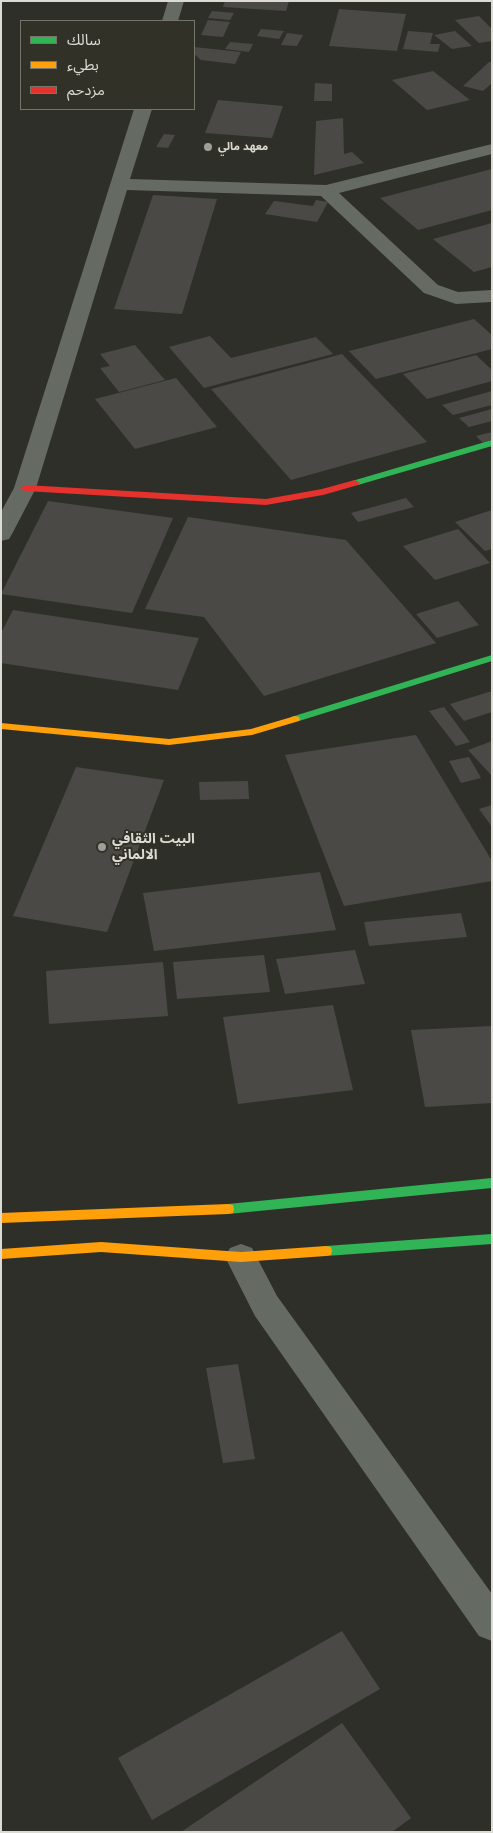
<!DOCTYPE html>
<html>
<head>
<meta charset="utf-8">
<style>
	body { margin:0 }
	#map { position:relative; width:493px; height:1833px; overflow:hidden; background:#2f2f2a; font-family:"Work Sans","Noto Sans Arabic",sans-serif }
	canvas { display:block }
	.frame { position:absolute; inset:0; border:2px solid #dbdbd4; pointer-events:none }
	.legend { position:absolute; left:20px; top:20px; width:175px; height:90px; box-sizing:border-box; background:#323127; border:1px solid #76756c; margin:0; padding:6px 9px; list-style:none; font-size:15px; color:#dbdbd4 }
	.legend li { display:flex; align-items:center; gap:10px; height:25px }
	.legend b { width:25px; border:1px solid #76756c }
</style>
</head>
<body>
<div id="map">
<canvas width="493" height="1833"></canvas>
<div class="frame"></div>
<ul class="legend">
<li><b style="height:6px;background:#30b455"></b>سالك</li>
<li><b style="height:6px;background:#ff9f0a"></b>بطيء</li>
<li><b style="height:6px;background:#e5322d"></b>مزدحم</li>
</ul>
</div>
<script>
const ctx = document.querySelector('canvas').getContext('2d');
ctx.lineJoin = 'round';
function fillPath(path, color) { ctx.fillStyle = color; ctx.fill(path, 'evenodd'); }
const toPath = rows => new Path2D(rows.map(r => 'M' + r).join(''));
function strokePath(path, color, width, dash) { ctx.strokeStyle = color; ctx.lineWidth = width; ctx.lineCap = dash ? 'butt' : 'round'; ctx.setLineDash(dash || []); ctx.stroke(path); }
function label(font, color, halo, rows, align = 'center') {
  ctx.font = font + ' "Work Sans","Noto Sans Arabic",sans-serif'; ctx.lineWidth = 4; ctx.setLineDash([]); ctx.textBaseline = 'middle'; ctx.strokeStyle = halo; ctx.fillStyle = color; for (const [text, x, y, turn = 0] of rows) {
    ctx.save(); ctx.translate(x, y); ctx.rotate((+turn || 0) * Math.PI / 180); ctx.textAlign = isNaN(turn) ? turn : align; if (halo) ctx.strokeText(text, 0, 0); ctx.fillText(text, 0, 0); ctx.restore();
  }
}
const building = toPath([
	[225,1,289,1,286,11,223,7],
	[339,9,406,14,397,51,329,46],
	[212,11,234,13,230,20,208,18],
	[479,16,492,29,492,41,479,43,455,20],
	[208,20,230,22,223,37,201,35],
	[261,29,284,31,279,39,257,36],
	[408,31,433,33,430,44,440,44,438,52,403,49],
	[455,31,472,46,452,49,434,35],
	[287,33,303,35,297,46,281,45],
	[230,42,253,44,249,52,225,49],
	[194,47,241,52,235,64,201,60,194,54],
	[489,62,492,62,492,83,483,91,463,86],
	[433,71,470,100,427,110,392,80],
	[315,83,332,84,332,101,314,101],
	[218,100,283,106,272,138,205,133],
	[343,118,344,154,352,152,364,163,314,175,316,121],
	[164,134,175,135,168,148,156,147],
	[492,169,492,210,418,230,380,198],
	[153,195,217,199,182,314,114,309],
	[316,200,328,202,317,222,265,214,274,201,313,206],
	[492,223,492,267,474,272,433,239],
	[474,319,492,335,492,349,376,379,349,351],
	[210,336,231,358,316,337,333,354,204,388,169,347],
	[135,345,165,380,119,392,100,368,110,366,100,354],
	[342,354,427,442,291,480,211,389],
	[476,355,492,370,492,381,427,399,403,374],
	[176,378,217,427,135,449,95,399],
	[492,391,492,405,453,415,442,405],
	[492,409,492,421,469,427,459,418],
	[492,432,492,440,483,443,476,436],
	[406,498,414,507,358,522,351,513],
	[48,501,173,518,132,613,1,594],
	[492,510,492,549,485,551,455,522],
	[188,517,346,540,436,643,264,696,204,617,145,609],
	[458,529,490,563,435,580,403,546],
	[458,601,479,625,437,638,416,614],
	[13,610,199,638,178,690,1,663,1,633],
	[492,691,492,712,464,721,450,704],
	[444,707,470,742,456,746,429,711],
	[416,735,492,861,492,881,344,906,285,755],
	[492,741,492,776,468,750],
	[469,757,481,778,461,783,449,761],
	[76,767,164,780,107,932,13,916],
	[248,781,249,799,200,800,199,782],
	[492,805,492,827,479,809],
	[320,872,336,930,154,951,143,893],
	[461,913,467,937,369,946,364,922],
	[355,950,365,984,285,994,276,959],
	[264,955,270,992,177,999,173,962],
	[163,962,168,1016,49,1024,46,971],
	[333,1005,353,1090,238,1104,223,1017],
	[492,1026,492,1103,425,1107,411,1030],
	[238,1364,255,1459,223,1463,206,1368],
	[342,1631,380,1689,152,1820,118,1758],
	[342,1723,411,1818,392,1832,181,1832]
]);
const street = toPath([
	[168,1,184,1,178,21,162,21,168,1],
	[134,109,152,109,130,179,326,185,492,144,492,154,339,193,438,285,458,292,492,290,492,302,456,304,424,293,321,196,127,190,36,488,12,534,9,539,1,541,1,512,14,488,134,109],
	[241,1244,252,1248,277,1296,492,1594,492,1641,479,1636,255,1316,225,1257,230,1248,241,1244]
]);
const fast = toPath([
	[492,440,492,446,358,485,352,485,350,483,352,481,492,440],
	[492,655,492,661,299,721,291,721,290,719,291,717,492,655],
	[492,1178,492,1188,228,1214,223,1213,222,1209,223,1205,228,1204,492,1178],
	[492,1234,492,1244,326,1256,321,1255,320,1251,321,1247,326,1246,492,1234]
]);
const slow = toPath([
	[295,716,299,717,300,719,299,721,252,735,169,745,1,729,1,723,169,739,251,729,295,716],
	[228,1204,233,1205,234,1209,233,1213,228,1214,1,1223,1,1213,228,1204],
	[101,1242,241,1252,326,1246,331,1247,332,1251,331,1255,326,1256,241,1262,101,1252,1,1259,1,1249,101,1242]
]);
const jam = toPath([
	[355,480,360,483,358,485,323,495,266,505,25,491,20,488,25,485,266,499,322,489,355,480]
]);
const markers = [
	[208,147,5,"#9f9f98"],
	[102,847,5,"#9f9f98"]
];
const farPoinames = [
	["معهد مالي",218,147]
];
const poiNames = [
	["البيت الثقافي",112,839],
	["الالماني",112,855]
];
fillPath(building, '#4b4946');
fillPath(street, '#656a63');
fillPath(fast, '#30b455');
fillPath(slow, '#ff9f0a');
fillPath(jam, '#e5322d');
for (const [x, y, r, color] of markers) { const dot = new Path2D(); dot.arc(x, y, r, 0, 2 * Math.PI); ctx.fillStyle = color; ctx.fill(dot); strokePath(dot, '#323127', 2); }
label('bold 11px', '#dbdbd4', '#323127', farPoinames, 'left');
label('bold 14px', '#dbdbd4', '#323127', poiNames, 'left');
</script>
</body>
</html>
